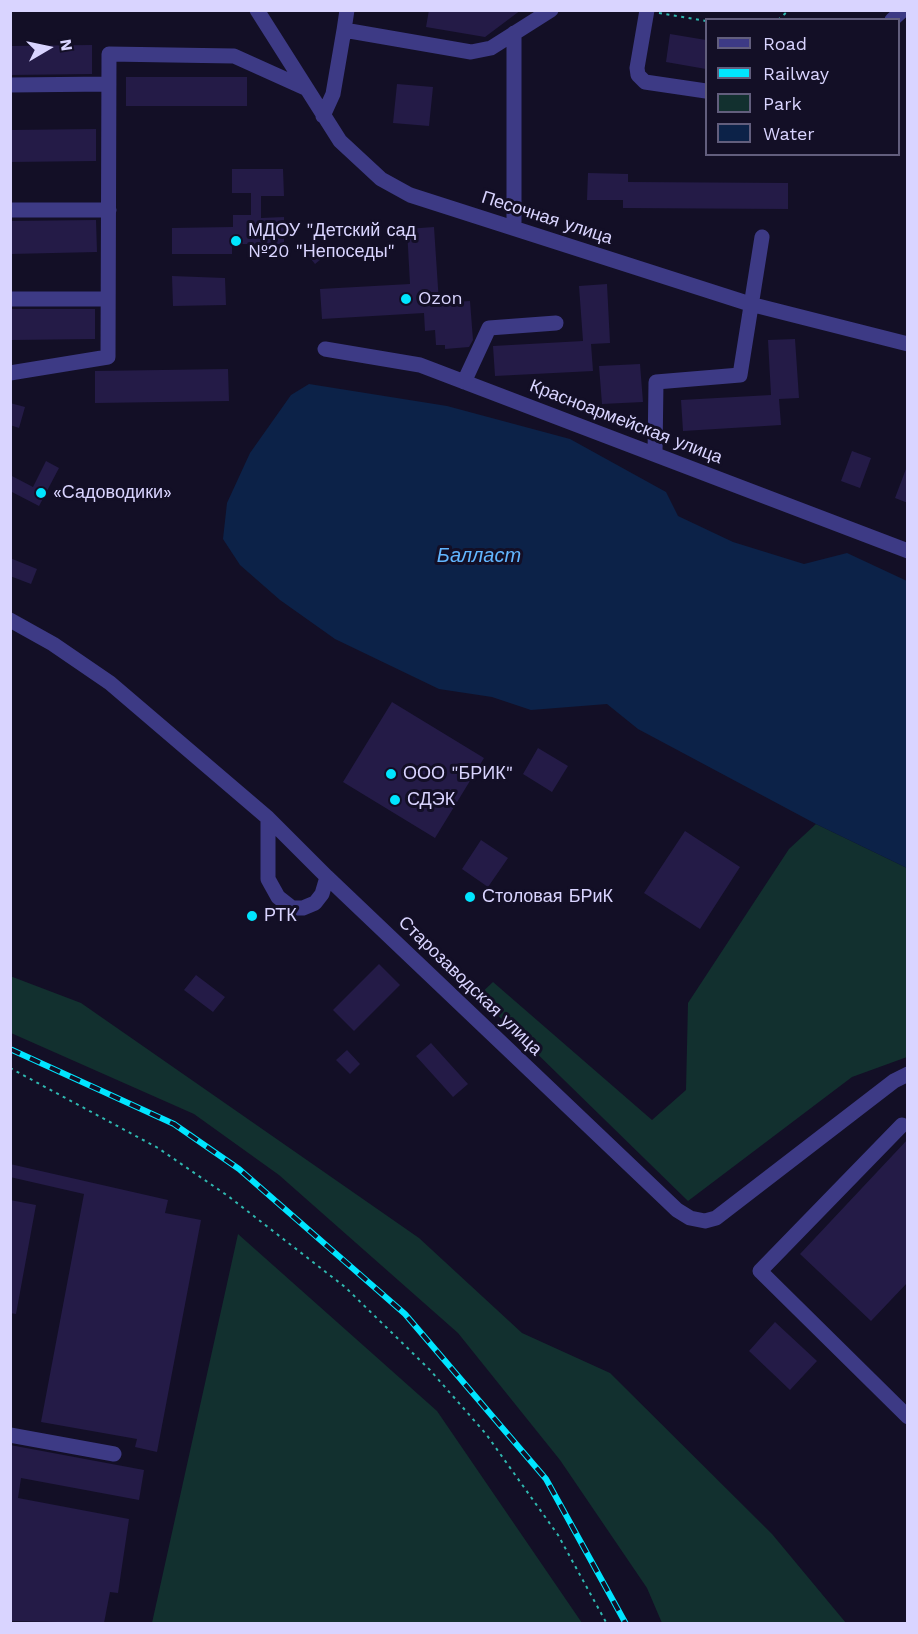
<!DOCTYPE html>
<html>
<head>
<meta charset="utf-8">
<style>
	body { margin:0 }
	#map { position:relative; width:918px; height:1634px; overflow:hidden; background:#130f26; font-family:"Work Sans",sans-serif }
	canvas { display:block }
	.frame { position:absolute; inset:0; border:12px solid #d9d4ff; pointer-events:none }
	.legend { position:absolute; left:705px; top:18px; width:195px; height:138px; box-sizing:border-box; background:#130f26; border:2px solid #625e7d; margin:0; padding:8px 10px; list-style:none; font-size:18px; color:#d9d4ff }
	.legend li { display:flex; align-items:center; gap:12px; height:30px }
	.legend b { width:30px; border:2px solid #625e7d }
	.north { position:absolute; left:18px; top:18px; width:60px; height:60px; -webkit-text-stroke:4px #130f26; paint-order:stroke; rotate:81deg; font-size:16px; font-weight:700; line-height:24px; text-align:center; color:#d9d4ff }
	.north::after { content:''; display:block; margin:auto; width:21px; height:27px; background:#d9d4ff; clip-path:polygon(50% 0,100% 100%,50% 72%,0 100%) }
</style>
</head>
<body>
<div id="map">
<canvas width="918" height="1634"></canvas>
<div class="frame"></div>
<ul class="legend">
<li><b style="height:8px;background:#3d3a85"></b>Road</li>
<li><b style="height:8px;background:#00e5ff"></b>Railway</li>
<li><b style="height:16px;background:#12302f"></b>Park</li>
<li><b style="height:16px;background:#0c2248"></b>Water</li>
</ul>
<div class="north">N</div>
</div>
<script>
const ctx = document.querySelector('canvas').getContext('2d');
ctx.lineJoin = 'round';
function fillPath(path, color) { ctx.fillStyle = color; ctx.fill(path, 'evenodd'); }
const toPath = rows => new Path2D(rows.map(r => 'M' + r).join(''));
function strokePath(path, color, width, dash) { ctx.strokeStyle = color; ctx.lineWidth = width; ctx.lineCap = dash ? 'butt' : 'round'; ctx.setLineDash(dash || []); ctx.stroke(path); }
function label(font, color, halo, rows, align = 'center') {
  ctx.font = font + ' "Work Sans",sans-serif'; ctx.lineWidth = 6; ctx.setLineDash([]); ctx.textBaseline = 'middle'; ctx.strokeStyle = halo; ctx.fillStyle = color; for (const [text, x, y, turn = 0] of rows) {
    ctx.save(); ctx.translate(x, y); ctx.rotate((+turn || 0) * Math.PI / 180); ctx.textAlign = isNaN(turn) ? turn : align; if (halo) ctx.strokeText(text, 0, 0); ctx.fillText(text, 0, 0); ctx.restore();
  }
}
const green = toPath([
	[816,824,907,868,907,1057,852,1077,688,1201,478,996,493,982,652,1120,686,1090,688,1003,789,849],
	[10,976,81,1003,419,1238,522,1333,610,1373,772,1534,846,1623,662,1623,647,1588,560,1460,458,1333,279,1175,194,1114,11,1033],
	[238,1234,437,1411,582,1623,152,1623]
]);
const water = toPath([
	[309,384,447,406,570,439,666,492,678,516,733,542,804,564,847,553,907,581,907,868,816,824,638,729,607,704,531,710,492,697,439,689,335,639,280,600,240,565,223,539,227,503,250,453,291,395]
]);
const building = toPath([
	[429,10,521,10,485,37,426,27],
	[670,34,706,40,706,69,666,62],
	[92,45,92,74,10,75,10,46],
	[126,77,247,77,247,106,126,106],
	[397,84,433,87,429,126,393,123],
	[96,129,96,161,10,162,10,130],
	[232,169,283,169,284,196,261,196,261,218,284,217,284,244,232,244,232,254,172,254,172,228,233,227,233,215,251,215,251,193,232,193],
	[588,173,628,174,628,182,788,183,788,209,623,208,623,200,587,200],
	[96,220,97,252,10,254,10,221],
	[434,227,439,303,470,301,473,340,469,347,445,349,445,345,436,345,435,330,425,331,424,313,322,319,320,289,410,284,407,229],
	[314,241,326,255,315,264,303,249],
	[172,276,225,278,226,305,173,306],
	[607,284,610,343,591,344,593,371,495,376,493,346,583,341,579,286],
	[10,309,95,309,95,339,10,340],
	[795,339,799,398,779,399,781,425,683,431,681,400,771,395,768,340],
	[640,364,643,402,602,404,599,366],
	[228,369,229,401,95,403,95,371],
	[10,403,25,407,19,428,10,425],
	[852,451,871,458,860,488,841,481],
	[46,461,59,468,39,506,10,491,10,475,33,487],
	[906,469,908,469,908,503,895,498],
	[10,558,37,569,31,584,10,576],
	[392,702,484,758,435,838,343,782],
	[538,748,568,766,552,792,523,774],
	[685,831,740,867,700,929,644,893],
	[481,840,508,858,488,887,462,869],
	[379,964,400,985,354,1031,333,1010],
	[196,975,225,997,213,1012,184,990],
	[431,1043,468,1084,453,1097,416,1056],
	[347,1050,360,1064,350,1074,336,1060],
	[908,1139,908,1282,871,1321,800,1254],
	[10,1164,168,1200,165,1213,201,1220,157,1452,135,1447,137,1439,41,1422,84,1194,10,1177],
	[10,1200,36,1205,16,1314,10,1313],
	[775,1322,817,1361,790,1390,749,1351],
	[10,1445,144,1470,139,1500,21,1478,18,1498,129,1519,118,1593,110,1592,104,1623,10,1621]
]);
const path = toPath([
	[659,13,706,21],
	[778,20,789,10],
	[10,1068,158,1148,228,1196,345,1287,430,1370,486,1434,558,1535,607,1624]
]);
const minor = toPath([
	[257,10,340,141,381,179,410,195,750,304,908,344],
	[647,10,637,68,638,75,645,82,706,91],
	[892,20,903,10],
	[344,30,347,10],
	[10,85,109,84],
	[323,116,333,94,344,30,471,52,491,48,551,10],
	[10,210,109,210],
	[514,228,514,33],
	[10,299,108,299],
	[325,349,420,365,908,551],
	[10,373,108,357,109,54,234,56,305,88],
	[464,382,489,328,556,323],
	[655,454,656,382,740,375,762,237],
	[10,620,53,644,110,683,268,818,327,877,677,1210,690,1218,705,1221,716,1218,894,1081,908,1074],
	[268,818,268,879,278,897,292,908,303,908,315,903,322,894,327,877],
	[902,1125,760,1271,908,1417],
	[10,1435,114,1454]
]);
const rail = toPath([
	[10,1049,174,1124,239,1169,405,1314,546,1479,626,1624]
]);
const markers = [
	[236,241,6,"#00e5ff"],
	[406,299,6,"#00e5ff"],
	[41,493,6,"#00e5ff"],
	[391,774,6,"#00e5ff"],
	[395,800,6,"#00e5ff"],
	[470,897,6,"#00e5ff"],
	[252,916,6,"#00e5ff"]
];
const streetNames = [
	["Песочная улица",547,218,18],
	["Красноармейская улица",626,422,21],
	["Старозаводская улица",470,986,44]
];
const poiNames = [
	["МДОУ \"Детский сад",248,231],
	["№20 \"Непоседы\"",248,252],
	["Ozon",418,299],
	["«Садоводики»",53,493],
	["ООО \"БРИК\"",403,774],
	["СДЭК",407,800],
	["Столовая БРиК",482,897],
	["РТК",264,916]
];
const waterNames = [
	["Балласт",479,556]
];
fillPath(green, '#12302f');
fillPath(water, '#0c2248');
fillPath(building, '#241b47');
strokePath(path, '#2fb8b0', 2, [3, 4.5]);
strokePath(minor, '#3d3a85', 15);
strokePath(rail, '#00e5ff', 6);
strokePath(rail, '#130f26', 4, [11]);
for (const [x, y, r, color] of markers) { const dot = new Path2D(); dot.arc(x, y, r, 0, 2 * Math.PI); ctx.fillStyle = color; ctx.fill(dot); strokePath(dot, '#130f26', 2); }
label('18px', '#d9d4ff', '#130f26', streetNames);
label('18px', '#d9d4ff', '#130f26', poiNames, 'left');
label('italic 20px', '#62b6ff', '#130f26', waterNames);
</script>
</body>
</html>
